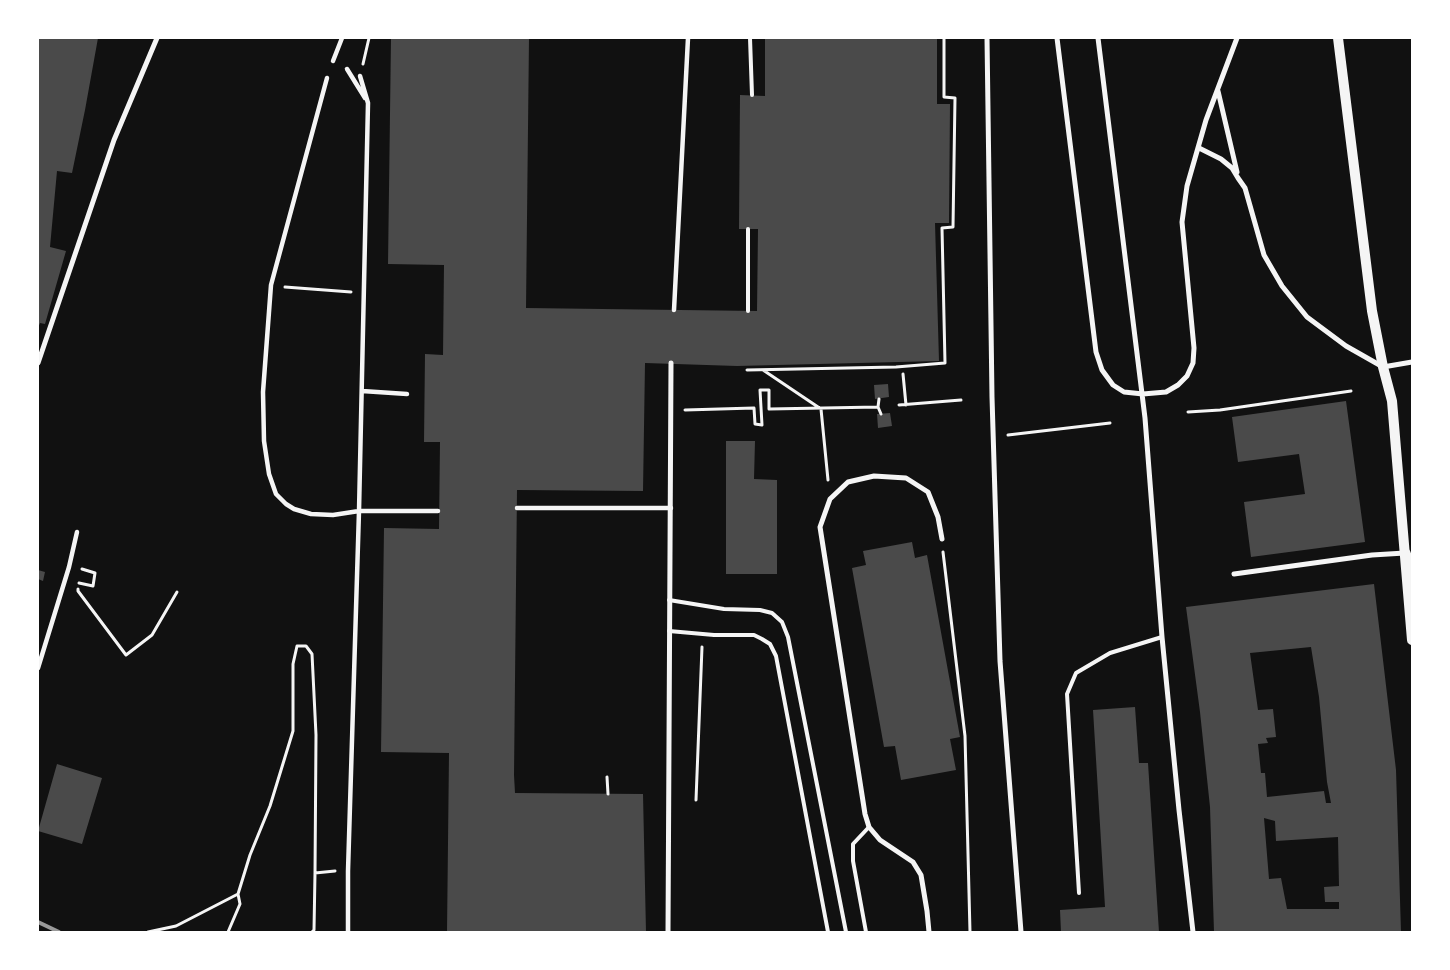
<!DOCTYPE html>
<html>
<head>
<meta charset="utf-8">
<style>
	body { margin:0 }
	#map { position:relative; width:1450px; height:970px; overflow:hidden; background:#111; font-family:"DejaVu Sans",sans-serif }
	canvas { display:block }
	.frame { position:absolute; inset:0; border:39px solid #fff; pointer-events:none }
</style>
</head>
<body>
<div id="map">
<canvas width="1450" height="970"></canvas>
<div class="frame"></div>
</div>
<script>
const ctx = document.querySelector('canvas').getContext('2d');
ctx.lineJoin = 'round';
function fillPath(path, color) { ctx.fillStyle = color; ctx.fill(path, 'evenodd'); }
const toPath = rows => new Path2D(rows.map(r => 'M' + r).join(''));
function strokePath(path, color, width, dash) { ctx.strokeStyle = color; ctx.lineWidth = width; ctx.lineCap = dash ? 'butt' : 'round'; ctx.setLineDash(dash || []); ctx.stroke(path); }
const building = toPath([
	[38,38,98,38,85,110,72,173,57,171,50,247,66,251,45,324,40,323,38,328],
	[391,38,529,38,526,308,757,311,758,229,739,229,740,95,765,96,765,38,937,38,937,104,950,104,949,223,935,223,939,361,737,366,645,363,643,491,517,490,514,775,515,793,643,794,646,932,447,932,449,753,381,752,384,528,439,529,440,442,424,442,425,354,443,355,444,265,388,264],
	[888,384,889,397,875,399,874,385],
	[1346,401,1365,542,1251,557,1244,502,1305,494,1299,454,1238,462,1232,417],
	[890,413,892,426,878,428,877,414],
	[726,441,755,441,754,479,777,480,777,574,726,574],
	[912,542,915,558,927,555,960,737,950,739,956,770,901,780,895,746,884,747,852,568,866,565,863,551],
	[38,570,45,572,43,581,38,579],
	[1374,584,1396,770,1401,932,1214,932,1210,807,1200,712,1186,607],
	[1311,647,1319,697,1327,782,1331,803,1326,803,1324,791,1267,797,1265,773,1261,773,1258,744,1268,743,1266,738,1276,737,1273,709,1258,710,1250,653],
	[1264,818,1275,821,1276,841,1338,837,1339,886,1324,887,1325,902,1339,902,1339,909,1287,909,1281,878,1269,879],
	[1135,707,1139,763,1148,763,1159,932,1061,932,1060,910,1105,907,1093,710],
	[57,764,102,778,82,844,38,831]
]);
const path = toPath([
	[363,64,369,38],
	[285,287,351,292],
	[747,370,896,367,945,363,942,228,953,227,955,98,944,97,944,38],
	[763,370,821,409,828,480],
	[903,374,906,405],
	[899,405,961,400],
	[878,407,881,414],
	[685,410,754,408,755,424,762,425,760,390,769,390,769,409,878,407,879,399],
	[1188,412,1220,410,1351,391],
	[1008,435,1110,423],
	[943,552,965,736,970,932],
	[79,583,93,586,95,573,82,569],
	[78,589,78,591,126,655,152,635,177,592],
	[607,777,608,794],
	[696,800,702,647],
	[148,932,176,926,238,894],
	[228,932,240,904,238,894,250,855,270,806,293,731,293,664,297,646,306,646,312,654,316,735,315,873,335,871],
	[312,932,314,930,315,873]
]);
const service = toPath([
	[750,38,752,95],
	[748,311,748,229],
	[669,600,724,609,760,610,772,613,782,622,788,637,846,932],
	[669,631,714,635,754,635,762,639,770,644,776,656,828,932],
	[1079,893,1067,694,1076,673,1110,653,1162,637],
	[866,932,853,861,853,844,869,827]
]);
const pedestrian = toPath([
	[333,61,342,38],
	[347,69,365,98],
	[327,78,271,285,263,392,264,441,269,474,276,494,286,504,294,509,311,514,333,515,359,511,438,511],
	[674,310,688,38],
	[362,391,407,394],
	[517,508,671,508],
	[38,668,69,567,77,532],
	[348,932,348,871,359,511,368,103,360,76]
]);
const minor = toPath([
	[987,38,992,397,1000,661,1021,932],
	[1057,38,1096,352,1102,370,1113,385,1124,392,1143,394,1166,392,1178,385,1187,376,1193,363,1194,348,1182,222,1187,186,1206,120,1237,38],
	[1098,38,1145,418,1162,637,1179,810,1193,932],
	[1218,91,1237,172],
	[1199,148,1221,159,1232,168,1238,178,1245,188,1264,255,1282,286,1307,317,1346,346,1383,367,1412,362],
	[38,363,114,140,157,38],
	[1234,574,1372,555,1405,553],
	[668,932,671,363],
	[929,932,927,911,921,875,913,862,880,840,869,827,865,814,820,527,830,499,848,482,874,476,906,478,928,492,938,517,942,539]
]);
const tertiary = toPath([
	[1406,553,1412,568]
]);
const secondary = toPath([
	[1338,38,1372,311,1383,367,1392,401,1412,640]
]);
const rail = toPath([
	[38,922,59,932]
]);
fillPath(building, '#4a4a4a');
strokePath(path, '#f5f5f5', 3);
strokePath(service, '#f5f5f5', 4);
strokePath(pedestrian, '#f5f5f5', 4.5);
strokePath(minor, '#f5f5f5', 5);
strokePath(tertiary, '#f5f5f5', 9);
strokePath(secondary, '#f5f5f5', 10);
strokePath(rail, '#9a9a9a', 4);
</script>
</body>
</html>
